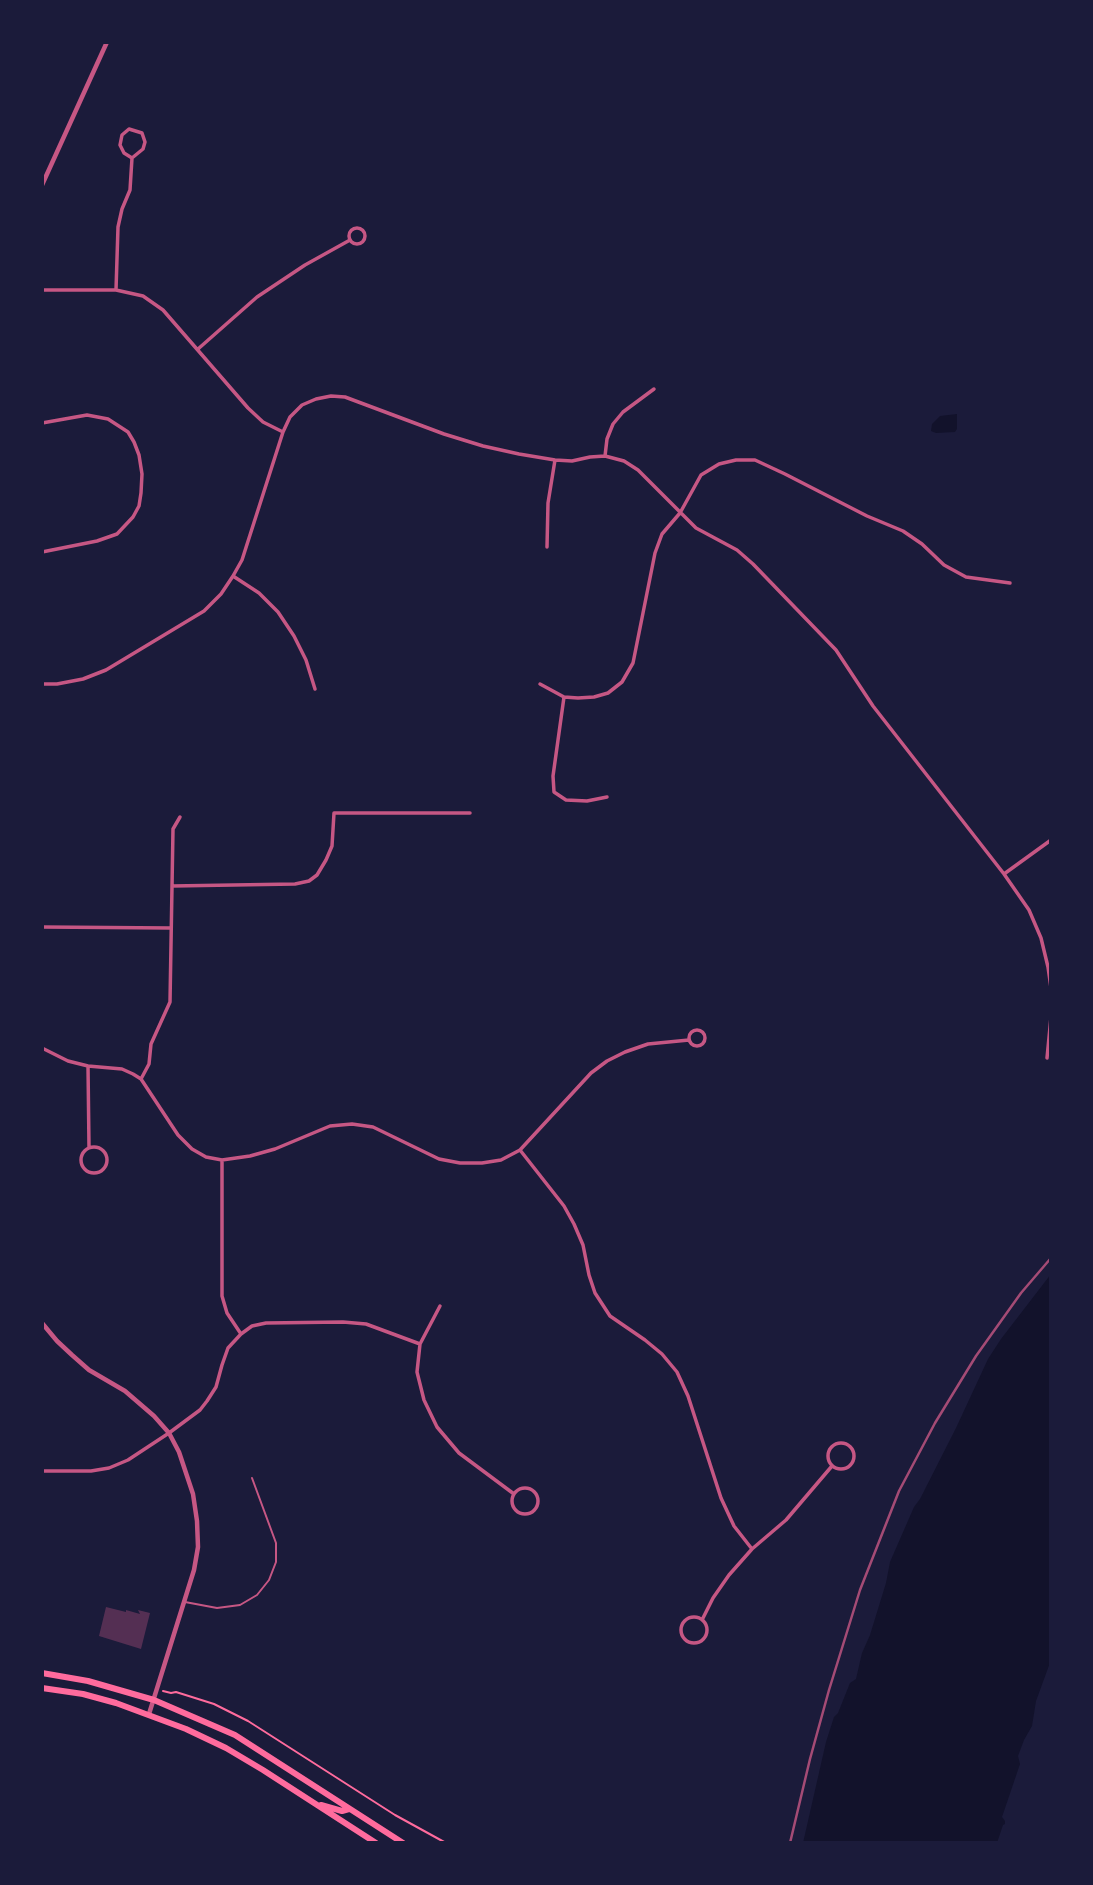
<!DOCTYPE html>
<html>
<head>
<meta charset="utf-8">
<style>
	body { margin:0 }
	#map { position:relative; width:1093px; height:1885px; overflow:hidden; background:#1b1b3a; font-family:"Fira Sans Condensed",sans-serif }
	canvas { display:block }
	.frame { position:absolute; inset:0; border:44px solid #1b1b3a; pointer-events:none }
</style>
</head>
<body>
<div id="map">
<canvas width="1093" height="1885"></canvas>
<div class="frame"></div>
</div>
<script>
const ctx = document.querySelector('canvas').getContext('2d');
ctx.lineJoin = 'round';
function fillPath(path, color) { ctx.fillStyle = color; ctx.fill(path, 'evenodd'); }
const toPath = rows => new Path2D(rows.map(r => 'M' + r).join(''));
function strokePath(path, color, width, dash) { ctx.strokeStyle = color; ctx.lineWidth = width; ctx.lineCap = dash ? 'butt' : 'round'; ctx.setLineDash(dash || []); ctx.stroke(path); }
const water = toPath([
	[957,414,957,429,955,432,936,433,931,431,932,424,940,416],
	[1051,1274,1051,1660,1036,1701,1032,1726,1024,1740,1018,1756,1020,1764,1002,1817,1005,1821,1005,1824,1003,1825,997,1843,803,1843,826,1742,834,1717,838,1713,850,1683,856,1679,862,1653,870,1635,886,1583,890,1562,914,1507,920,1499,956,1428,988,1359,1001,1339]
]);
const building = toPath([
	[106,1607,126,1612,126,1610,140,1614,138,1610,150,1613,141,1649,99,1636]
]);
const path = toPath([
	[163,1691,171,1693,176,1692,214,1704,248,1721,395,1815,446,1843]
]);
const service = toPath([
	[185,1602,217,1608,240,1605,257,1595,269,1580,276,1562,276,1543,252,1478]
]);
const minor = toPath([
	'349 236a8 8 0 1 1 16 0a8 8 0 1 1-16 0Z',
	[42,290,116,290,143,296,163,310,248,408,263,422,283,432],
	[116,290,118,227,122,209,130,190,132,158,143,149,145,142,142,133,129,129,122,135,120,145,124,153,132,158],
	[198,349,257,297,305,265,350,240],
	[42,423,87,415,108,419,128,432,134,442,139,455,142,474,141,493,139,506,133,517,117,534,97,541,42,552],
	[605,456,607,439,613,424,623,412,654,389],
	[547,547,548,503,555,460],
	[233,576,259,593,278,612,294,636,306,660,315,689],
	[42,684,57,684,83,679,106,670,204,611,221,594,233,576,242,560,283,432,290,417,302,405,316,399,331,396,345,397,444,434,483,446,519,454,555,460,572,461,590,457,605,456,624,461,638,470,696,528,737,550,753,564,836,650,873,706,1004,874,1029,910,1041,938,1048,967,1051,988],
	[540,684,564,697,578,698,594,697,608,693,622,682,633,663,655,553,662,534,680,513,701,475,719,464,736,460,755,460,785,474,867,516,903,531,922,544,944,565,966,577,1010,583],
	[564,697,553,776,554,792,566,800,587,801,607,797],
	[1004,874,1051,840],
	[172,886,295,884,309,881,317,875,326,860,332,846,334,813,470,813],
	[42,927,171,928],
	'689 1038a8 8 0 1 1 16 0a8 8 0 1 1-16 0Z',
	[42,1048,68,1061,88,1066,122,1069,133,1074,141,1079,178,1135,192,1149,206,1157,222,1160,250,1156,275,1149,330,1126,352,1124,373,1127,439,1159,460,1163,482,1163,501,1160,520,1150,591,1073,607,1061,625,1052,648,1044,689,1040],
	[1047,1058,1051,1017],
	[88,1066,89,1147],
	[141,1079,149,1064,151,1044,170,1002,173,829,180,817],
	'81 1160a13 13 0 1 1 26 0a13 13 0 1 1-26 0Z',
	[520,1150,564,1206,574,1224,583,1245,589,1275,595,1293,610,1316,645,1340,662,1354,677,1372,688,1396,721,1498,734,1526,752,1549],
	[222,1160,222,1296,227,1313,241,1334],
	[440,1306,420,1344,417,1372,424,1400,437,1427,459,1453,514,1494],
	'828 1456a13 13 0 1 1 26 0a13 13 0 1 1-26 0Z',
	[42,1471,91,1471,109,1468,128,1460,169,1433,200,1410,207,1401,216,1387,222,1365,228,1348,241,1334,252,1326,266,1323,343,1322,366,1324,420,1344],
	'512 1501a13 13 0 1 1 26 0a13 13 0 1 1-26 0Z',
	'681 1630a13 13 0 1 1 26 0a13 13 0 1 1-26 0Z',
	[702,1620,713,1598,729,1575,752,1549,786,1520,832,1466]
]);
const tertiary = toPath([
	[42,185,107,42],
	[42,1323,57,1341,72,1355,89,1370,125,1391,154,1416,169,1433,179,1452,193,1494,197,1521,198,1547,194,1570,149,1714]
]);
const primary = toPath([
	[42,1673,88,1681,154,1700,235,1735,403,1843],
	[42,1688,83,1694,116,1703,186,1729,226,1748,263,1770,376,1843],
	[321,1805,342,1811,349,1809]
]);
const rail = toPath([
	[790,1843,810,1759,829,1690,860,1590,899,1491,935,1423,976,1356,1021,1293,1051,1258]
]);
fillPath(water, '#12122b');
fillPath(building, '#542f53');
strokePath(path, '#ff6b9d', 2);
strokePath(service, '#c65784', 2);
strokePath(minor, '#c65784', 3.5);
strokePath(tertiary, '#c65784', 4.5);
strokePath(primary, '#ff6b9d', 6);
strokePath(rail, '#a44b75', 2.5);
</script>
</body>
</html>
